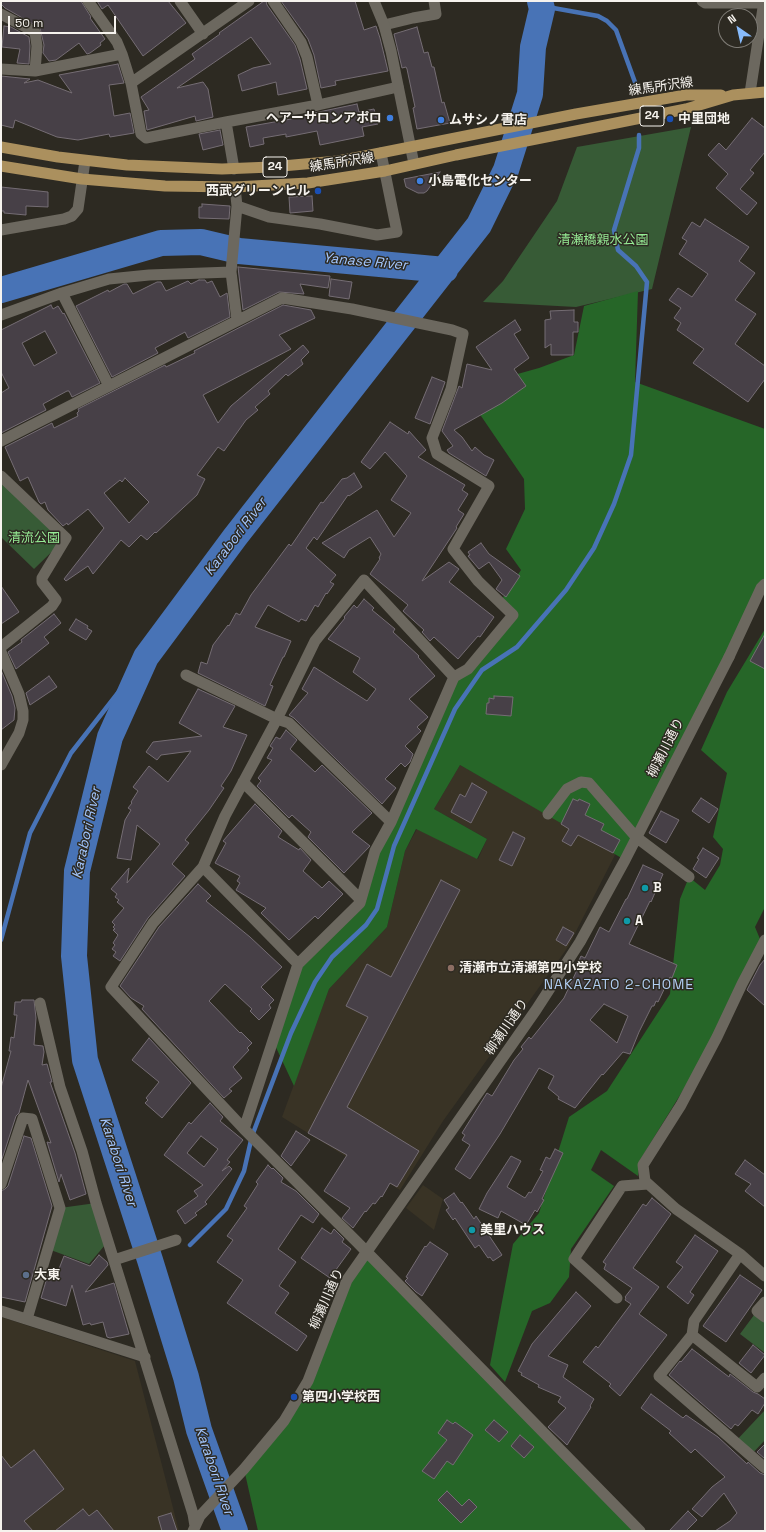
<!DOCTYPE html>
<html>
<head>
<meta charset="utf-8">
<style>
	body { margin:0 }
	#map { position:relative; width:766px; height:1532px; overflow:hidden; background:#2d2a22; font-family:"Space Grotesk",sans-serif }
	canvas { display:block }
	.frame { position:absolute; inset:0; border:2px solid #f6f3ee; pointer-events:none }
	.north { position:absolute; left:718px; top:8px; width:40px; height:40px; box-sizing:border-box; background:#2d2a22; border:1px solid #7d7a74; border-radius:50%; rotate:326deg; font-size:11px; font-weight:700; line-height:16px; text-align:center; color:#f6f3ee }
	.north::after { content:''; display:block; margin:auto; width:14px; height:18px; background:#87bbfc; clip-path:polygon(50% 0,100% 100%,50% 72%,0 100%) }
	.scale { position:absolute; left:8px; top:16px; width:108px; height:18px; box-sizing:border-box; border:2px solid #f6f3ee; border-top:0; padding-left:5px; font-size:12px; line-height:14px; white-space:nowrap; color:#f6f3ee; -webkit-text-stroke:3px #2d2a22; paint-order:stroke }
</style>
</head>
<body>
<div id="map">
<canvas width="766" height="1532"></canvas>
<div class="frame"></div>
<div class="north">N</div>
<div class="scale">50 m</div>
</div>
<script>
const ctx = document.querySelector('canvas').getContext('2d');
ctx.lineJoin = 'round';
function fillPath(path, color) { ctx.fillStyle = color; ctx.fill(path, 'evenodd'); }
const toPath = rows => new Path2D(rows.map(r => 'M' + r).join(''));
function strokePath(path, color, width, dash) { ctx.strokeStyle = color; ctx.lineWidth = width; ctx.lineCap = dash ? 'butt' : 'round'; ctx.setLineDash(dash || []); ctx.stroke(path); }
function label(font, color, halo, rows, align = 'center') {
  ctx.font = font + ' "Space Grotesk","Noto Sans JP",sans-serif'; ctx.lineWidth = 3; ctx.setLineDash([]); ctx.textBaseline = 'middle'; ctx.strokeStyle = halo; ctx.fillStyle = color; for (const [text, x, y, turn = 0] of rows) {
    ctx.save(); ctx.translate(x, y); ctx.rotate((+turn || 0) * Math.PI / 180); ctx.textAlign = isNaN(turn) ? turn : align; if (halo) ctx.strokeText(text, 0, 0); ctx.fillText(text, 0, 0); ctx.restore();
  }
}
const built = toPath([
	[460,765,616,853,568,947,443,1121,400,1190,282,1117,329,989,387,927,405,851,417,829,478,859,487,839,434,809],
	[423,1185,443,1199,434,1230,406,1208],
	[1,1317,135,1361,179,1531,1,1531]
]);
const green = toPath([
	[691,127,652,289,576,307,483,302,503,281,557,201,577,147],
	[1,477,66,538,34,569,1,537],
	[96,1203,105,1245,89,1264,48,1249,60,1208],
	[757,1311,765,1317,765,1353,740,1334],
	[765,1410,765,1440,750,1456,735,1442]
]);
const forest = toPath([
	[638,291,635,382,765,429,765,584,625,860,460,765,434,809,487,839,477,859,416,829,405,851,387,927,329,989,294,1086,273,1041,298,964,361,900,375,851,454,677,513,615,500,602,521,570,506,549,525,509,524,479,479,413,496,380,539,368,574,355,584,306],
	[765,629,765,907,755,927,760,939,717,1035,640,1160,638,1176,601,1150,591,1170,614,1186,571,1249,569,1277,550,1303,532,1311,505,1382,490,1365,513,1244,539,1213,569,1117,607,1091,670,994,680,899,689,877,705,890,720,865,723,849,713,837,727,773,701,750,727,692],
	[367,1252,640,1531,258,1531,244,1469,308,1381,347,1280]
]);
const stream = toPath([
	[542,6,598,16,607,21,616,30,636,85],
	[1,940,30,833,71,753,146,657],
	[190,1245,226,1209,244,1171,252,1136,291,1033,315,982,332,957,366,925,377,909,394,846,455,709,482,670,517,647,566,590,594,548,614,504,631,455,647,282,636,266,618,250,614,230,639,148,639,135]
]);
const river = toPath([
	[1,290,161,243,201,242,239,251,445,270],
	[235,1531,199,1430,186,1377,150,1260,85,1060,74,956,77,871,110,737,146,657,235,537,479,225,506,170,530,94,533,47,542,9,540,1]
]);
const building = toPath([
	[1,1,81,1,91,17,90,18,105,39,100,43,101,45,90,53,87,54,79,43,56,60,49,61,43,53,44,45,40,28,5,8,1,4,1,1],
	[97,1,168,1,186,23,143,56,108,5,102,9,97,1],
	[264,1,266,1,267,5,295,45,300,59,307,89,278,95,276,82,242,91,238,75,253,68,271,64,251,37,177,88,203,82,208,89,213,117,196,121,195,116,147,130,144,111,149,110,141,97,195,59,192,54,220,34,219,33,264,1],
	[281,1,355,1,364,30,376,26,380,38,388,71,335,81,336,85,321,88,314,55,308,39,281,1],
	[4,26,11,27,29,37,30,46,29,64,17,63,20,49,2,47,4,26],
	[417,27,424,53,428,52,432,67,434,67,442,103,444,102,450,123,417,129,413,108,415,107,407,69,406,67,402,68,394,34,417,27],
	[118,64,124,83,109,85,114,116,130,113,134,133,110,137,109,134,78,140,57,137,15,120,13,128,1,125,1,76,30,79,24,83,38,80,72,93,59,75,118,64],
	[357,104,359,112,374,109,378,124,362,127,364,136,320,145,317,131,286,137,286,134,263,138,264,144,250,147,246,127,314,115,314,113,357,104],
	[752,118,765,128,765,152,750,170,754,173,740,189,757,203,747,215,716,188,728,174,708,155,719,143,726,150,752,118],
	[220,130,223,145,203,150,199,134,220,130],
	[440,172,427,191,424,193,418,193,406,187,404,179,440,172],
	[1,187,48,192,48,207,26,206,26,215,4,213,4,211,1,211,1,187],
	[312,196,313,211,290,213,289,197,312,196],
	[202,204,230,206,229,219,199,218,199,207,202,207,202,204],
	[705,219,749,247,739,261,755,273,735,300,756,314,735,344,765,366,765,379,748,402,693,363,704,349,677,330,681,323,674,318,681,308,669,300,678,288,692,297,708,274,679,254,687,241,682,238,692,222,700,227,705,219],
	[238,267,330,276,328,288,300,284,304,294,279,292,243,310,238,267],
	[331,279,352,282,349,299,329,296,331,279],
	[199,280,205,280,207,283,212,281,220,297,227,293,230,317,188,338,185,332,155,348,158,353,112,377,76,306,108,290,109,292,124,284,127,284,133,294,157,282,161,282,166,291,188,281,191,284,199,280],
	[51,305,53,309,58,306,63,314,64,313,100,383,72,397,69,391,67,391,43,404,46,410,1,433,1,393,9,388,1,372,1,330,51,305],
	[45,331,57,353,34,366,22,343,45,331],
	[283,305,311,310,315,318,279,335,291,349,203,395,218,423,231,406,303,345,309,352,301,360,303,364,288,376,286,374,268,391,270,394,255,407,258,410,246,420,224,451,218,447,197,475,205,479,197,495,156,533,155,532,147,540,141,535,129,547,121,540,93,574,88,566,66,581,64,579,104,528,88,509,68,525,67,523,63,526,48,510,45,502,41,504,39,502,28,477,20,481,5,447,52,423,54,428,78,416,77,413,79,411,78,409,165,365,166,367,195,353,194,351,283,305],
	[125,478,149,502,129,523,104,493,120,480,122,482,125,478],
	[574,310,574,322,578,322,578,332,573,332,573,355,551,355,551,344,545,348,545,320,551,319,550,311,574,310],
	[515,320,521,330,514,334,529,358,514,369,526,386,502,403,454,430,462,437,472,451,475,447,484,455,494,460,486,476,449,453,447,450,453,446,442,431,459,386,462,388,467,364,492,370,476,347,515,320],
	[432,377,445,382,430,424,415,418,432,377],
	[390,422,408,434,409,431,426,450,418,457,465,485,462,490,468,494,458,510,464,514,456,527,457,528,422,581,449,562,459,569,449,582,494,617,480,637,478,636,458,659,434,637,430,641,422,632,424,630,403,611,408,605,370,574,380,559,379,558,381,554,370,537,349,550,344,558,322,543,377,510,394,537,411,513,391,500,407,476,385,452,370,469,361,462,390,422],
	[354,473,362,487,349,496,348,495,317,540,314,537,306,548,336,575,330,582,334,584,327,594,326,593,318,607,315,605,306,621,301,619,299,622,268,605,255,627,291,641,284,657,283,657,270,685,273,686,265,706,198,673,201,662,207,664,213,645,228,625,229,626,236,613,240,615,251,595,289,544,291,546,321,502,323,503,342,479,347,478,354,473],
	[481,543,489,554,520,576,506,597,496,589,502,580,489,562,479,569,468,556,470,555,468,552,481,543],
	[1,586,19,612,1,624,1,586],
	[364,599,374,608,372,610,395,629,393,632,419,656,418,657,435,676,409,699,428,717,417,727,421,731,405,746,413,754,410,762,405,767,401,763,385,779,396,788,382,804,294,718,289,715,308,693,302,689,314,667,367,701,376,689,353,672,360,658,328,639,345,618,344,617,354,605,357,608,364,599],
	[54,614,61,623,44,637,49,643,16,669,8,652,22,642,21,640,54,614],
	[76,619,88,626,87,628,92,631,86,640,69,630,76,619],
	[765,634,765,669,750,661,765,634],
	[1,670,12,696,15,708,14,720,1,730,1,670],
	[49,676,57,687,30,705,26,693,49,676],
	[198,689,235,706,223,727,247,735,231,771,221,786,224,788,209,810,185,840,189,843,172,864,185,876,148,918,120,961,113,956,116,952,112,949,115,945,113,943,118,935,113,930,115,929,113,927,115,925,112,922,124,908,117,902,119,900,115,897,117,894,111,889,129,868,127,883,160,844,137,825,131,860,117,858,125,820,131,810,128,808,132,803,131,802,138,791,133,787,149,766,168,782,191,751,161,755,157,760,146,752,153,742,202,736,179,723,198,689],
	[494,696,513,697,511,716,486,714,487,703,489,703,489,698,494,699,494,696],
	[286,730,297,740,290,749,315,772,322,765,372,813,352,832,370,846,344,873,308,837,311,832,292,815,289,818,257,786,261,781,258,778,272,760,267,758,273,748,270,746,276,737,280,739,286,730],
	[472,783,487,792,471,823,451,812,460,794,465,797,472,783],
	[701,798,718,809,709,823,692,811,701,798],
	[573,799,578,801,579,799,590,804,585,815,604,824,601,830,620,840,613,853,578,835,571,846,562,841,569,829,561,824,573,799],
	[255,804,282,831,278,837,299,850,300,848,311,860,303,871,322,888,329,881,343,894,318,919,315,916,289,940,261,913,266,908,236,890,240,883,237,881,240,876,215,863,226,843,223,841,255,804],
	[661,811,679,820,666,843,649,833,661,811],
	[513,832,525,838,512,866,499,860,513,832],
	[703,848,719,858,706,878,693,869,699,859,697,858,703,848],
	[643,865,663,874,651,902,650,901,629,944,677,965,672,978,670,977,658,1002,656,1001,654,1006,652,1006,639,1032,630,1054,623,1052,603,1075,602,1074,575,1108,558,1099,559,1097,548,1088,554,1076,539,1068,500,1134,470,1179,455,1169,470,1145,462,1140,465,1135,462,1133,487,1093,492,1096,514,1060,523,1049,521,1047,529,1037,531,1039,564,998,577,970,575,969,581,956,585,958,600,927,609,932,626,899,627,899,643,865],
	[604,1004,628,1016,617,1043,590,1020,604,1004],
	[441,880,460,890,347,1107,419,1151,397,1187,390,1183,382,1197,381,1196,375,1204,373,1203,366,1212,365,1211,353,1228,342,1218,350,1208,324,1191,347,1155,308,1133,368,1017,346,1006,367,964,391,977,441,880],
	[198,884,211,896,206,901,250,937,282,967,261,987,274,1000,269,1005,271,1008,259,1020,250,1011,252,1009,225,984,209,1001,240,1033,241,1032,252,1043,247,1048,249,1050,233,1067,242,1078,229,1089,232,1091,224,1098,142,1009,144,1006,131,998,120,986,159,927,198,884],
	[563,927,574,933,566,946,556,940,563,927],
	[765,959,765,1006,747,990,760,965,765,959],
	[22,1000,34,1000,36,1018,34,1045,43,1046,44,1052,42,1065,47,1064,52,1082,50,1082,75,1153,86,1194,70,1200,61,1174,59,1182,47,1142,51,1143,28,1080,19,1113,16,1116,1,1162,1,1088,11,1051,9,1051,11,1037,14,1038,17,1015,14,1015,15,1002,21,1002,22,1000],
	[149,1038,191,1083,162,1118,145,1103,148,1100,146,1098,159,1082,132,1060,149,1038],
	[210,1103,223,1117,220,1121,243,1140,227,1160,230,1162,222,1171,229,1166,232,1169,205,1202,207,1204,195,1213,197,1215,185,1224,177,1211,198,1196,194,1191,203,1185,164,1155,189,1122,191,1124,210,1103],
	[201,1136,218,1149,204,1167,187,1153,201,1136],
	[296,1131,310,1140,291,1166,281,1156,296,1131],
	[24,1136,31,1138,52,1206,25,1302,1,1297,1,1191,5,1189,8,1186,24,1136],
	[555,1149,563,1153,542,1199,544,1200,537,1212,535,1210,526,1225,501,1211,498,1218,479,1209,487,1193,511,1156,521,1161,507,1187,525,1198,529,1192,531,1193,543,1171,540,1170,546,1157,550,1159,555,1149],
	[745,1160,765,1175,765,1207,745,1191,751,1184,735,1174,745,1160],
	[268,1165,272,1169,273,1168,283,1178,281,1182,296,1191,319,1214,313,1223,301,1215,278,1249,296,1262,279,1286,289,1293,275,1313,307,1336,297,1351,227,1303,243,1280,217,1262,233,1240,227,1236,247,1208,244,1206,258,1184,256,1182,268,1165],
	[454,1193,461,1203,462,1202,474,1219,476,1216,502,1255,493,1261,490,1257,488,1258,479,1245,475,1248,455,1218,453,1220,446,1210,449,1208,444,1200,454,1193],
	[652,1198,671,1214,633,1268,659,1287,639,1314,667,1335,620,1396,609,1386,611,1384,583,1362,596,1346,598,1348,631,1304,625,1300,626,1298,625,1297,632,1288,604,1269,606,1264,603,1262,643,1204,646,1206,652,1198],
	[322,1228,331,1234,334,1229,344,1239,342,1242,351,1249,330,1278,301,1258,322,1228],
	[695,1235,718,1251,690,1292,694,1295,688,1304,667,1287,683,1267,676,1262,695,1235],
	[430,1242,448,1254,422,1296,416,1292,405,1281,408,1278,406,1277,425,1246,426,1247,430,1242],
	[99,1255,107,1262,108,1265,85,1292,114,1283,129,1334,110,1338,107,1337,103,1322,91,1325,90,1323,83,1325,72,1285,66,1306,41,1298,49,1271,57,1274,64,1256,90,1266,99,1255],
	[740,1275,762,1290,726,1342,703,1326,740,1275],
	[576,1292,591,1306,548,1356,568,1365,563,1377,594,1399,590,1406,591,1407,567,1445,548,1427,566,1408,558,1402,561,1397,538,1387,539,1385,521,1375,522,1373,518,1371,532,1344,576,1292],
	[753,1345,765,1355,751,1373,739,1363,753,1345],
	[692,1349,729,1377,730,1374,753,1392,758,1394,765,1399,765,1403,758,1414,752,1410,738,1426,735,1424,731,1429,669,1375,680,1361,681,1362,692,1349],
	[651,1394,683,1418,686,1415,718,1437,747,1464,748,1462,760,1473,765,1475,765,1531,715,1531,730,1521,737,1513,724,1493,702,1517,692,1509,712,1487,725,1477,695,1449,691,1453,669,1433,671,1431,641,1408,651,1394],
	[447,1420,453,1424,455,1422,473,1435,453,1465,447,1461,434,1479,422,1471,447,1440,438,1433,447,1420],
	[494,1420,508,1432,499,1442,485,1430,494,1420],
	[520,1435,534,1447,524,1458,511,1446,520,1435],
	[765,1444,765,1459,757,1452,765,1444],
	[34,1450,64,1489,24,1521,33,1531,1,1531,1,1455,11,1468,34,1450],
	[447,1491,462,1506,469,1499,477,1507,461,1523,438,1500,447,1491],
	[83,1509,89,1516,97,1510,114,1531,55,1531,83,1509],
	[688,1511,697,1520,686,1531,669,1531,688,1511],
	[171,1513,177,1531,162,1531,158,1517,171,1513]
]);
const minor = toPath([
	[88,1,117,42,122,54,131,83,141,134,146,138,226,122,318,105,398,87],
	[180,1,203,34],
	[273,1,301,42,307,57,318,105],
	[702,1,705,3,764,3],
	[1,14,35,32,37,46,35,71,122,54],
	[384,25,413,18,436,14,434,1],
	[1,69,35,71],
	[131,83,249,1],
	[750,93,764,1],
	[226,122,234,169],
	[235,187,237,206,269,217,320,224,377,235,397,232,381,153],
	[62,293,109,386],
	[1,315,62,293,109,279,149,275,231,272],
	[237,320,231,272,237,206],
	[1,441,282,298,352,309,452,330,463,334,451,389,432,438,437,454,489,486,453,549,478,581,513,615,468,669,454,677,391,822,375,851,360,903,298,964,244,1129],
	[1,476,66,538,42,578,42,582,56,600,52,606,1,647],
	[1,652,19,694,23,711,23,720,19,733,1,765],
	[186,675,277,719,289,723,391,822],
	[454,677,364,580,315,641,277,719,225,816,203,867,153,923,111,987,244,1129,357,1242,640,1531],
	[243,782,361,900],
	[548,814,567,789,581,782,589,783,636,837,689,877],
	[203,867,298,964],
	[765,940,742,984,717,1037,681,1105,643,1165,645,1181,676,1209,740,1254,765,1276],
	[40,1003,60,1087,82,1151,96,1203,193,1514,195,1526],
	[1,1184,23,1118,32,1119,60,1208,27,1319],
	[740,1254,694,1321,692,1335,659,1376,765,1468],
	[114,1260,176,1240],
	[617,1298,574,1259,622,1186,648,1184],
	[765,1302,757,1311,765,1317],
	[1,1311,145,1357],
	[692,1335,757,1387,765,1378],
	[193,1531,200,1516,244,1469,284,1421,308,1381,347,1280,536,1010,580,942,625,860,729,657]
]);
const tertiary = toPath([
	[374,1,384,25,391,51,414,164],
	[1,230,64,219,72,216,78,209,85,161],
	[729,657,761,588,765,584]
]);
const primary = toPath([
	[1,147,58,157,127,165,222,169,271,167,338,161,365,156,576,114,686,95,721,95],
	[1,166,82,179,165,186,235,187,308,183,385,171,456,155,686,109,733,95,765,92]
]);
const markers = [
	[390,118,4,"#3f7fe0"],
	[670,119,4,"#1a4fb4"],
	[441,120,4,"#3f7fe0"],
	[420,181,4,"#3f7fe0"],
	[318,191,4,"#1a4fb4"],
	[645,888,4,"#0f9aa8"],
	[627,921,4,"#0f9aa8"],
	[451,968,4,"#8d6e63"],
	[472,1230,4,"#0f9aa8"],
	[26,1275,4,"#5c6f8a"],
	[294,1397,4,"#1a4fb4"]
];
const shields = [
	[652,116,24],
	[275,167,24]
];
const shieldNames = [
	["24",652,116],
	["24",275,167]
];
const streetNames = [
	["練馬所沢線",661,87,-8],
	["練馬所沢線",342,163,-9],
	["柳瀬川通り",666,748,-63],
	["柳瀬川通り",507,1027,-55],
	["柳瀬川通り",327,1299,-66]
];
const poiNames = [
	["ヘアーサロンアポロ",382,118,"right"],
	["中里団地",678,119],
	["ムサシノ書店",449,120],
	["小島電化センター",428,181],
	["西武グリーンヒル",310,191,"right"],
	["B",653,888],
	["A",635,921],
	["清瀬市立清瀬第四小学校",459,968],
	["美里ハウス",480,1230],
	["大東",34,1275],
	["第四小学校西",302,1397]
];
const parkNames = [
	["清瀬橋親水公園",603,240],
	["清流公園",34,538]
];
const waterNames = [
	["Yanase River",365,262,5],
	["Karabori River",236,537,-53],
	["Karabori River",87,833,-78],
	["Karabori River",118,1162,72],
	["Karabori River",214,1471,71]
];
const neighbourhoodNames = [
	["NAKAZATO 2-CHOME",619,985]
];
fillPath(built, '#393325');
fillPath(green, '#375b36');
fillPath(forest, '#266628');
strokePath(stream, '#4873b6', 4.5);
strokePath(river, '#4873b6', 26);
fillPath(building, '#474047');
strokePath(building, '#756d74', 1);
strokePath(minor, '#6c685f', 11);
strokePath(tertiary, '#6c685f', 11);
strokePath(primary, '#ab905e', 11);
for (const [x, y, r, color] of markers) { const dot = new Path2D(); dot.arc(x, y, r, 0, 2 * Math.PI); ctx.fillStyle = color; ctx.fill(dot); strokePath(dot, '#2d2a22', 1.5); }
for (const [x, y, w] of shields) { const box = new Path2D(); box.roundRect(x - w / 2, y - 10, w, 20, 3); ctx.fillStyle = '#2d2a22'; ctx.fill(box); strokePath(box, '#f6f3ee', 1); }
label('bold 12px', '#f6f3ee', null, shieldNames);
label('13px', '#f6f3ee', '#2d2a22', streetNames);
label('bold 13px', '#f6f3ee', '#2d2a22', poiNames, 'left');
label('13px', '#96ec95', '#2d2a22', parkNames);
label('italic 14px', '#a3c6fd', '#2d2a22', waterNames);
ctx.letterSpacing = '1px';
label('14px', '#b1cef2', '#2d2a22', neighbourhoodNames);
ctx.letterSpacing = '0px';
</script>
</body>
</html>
